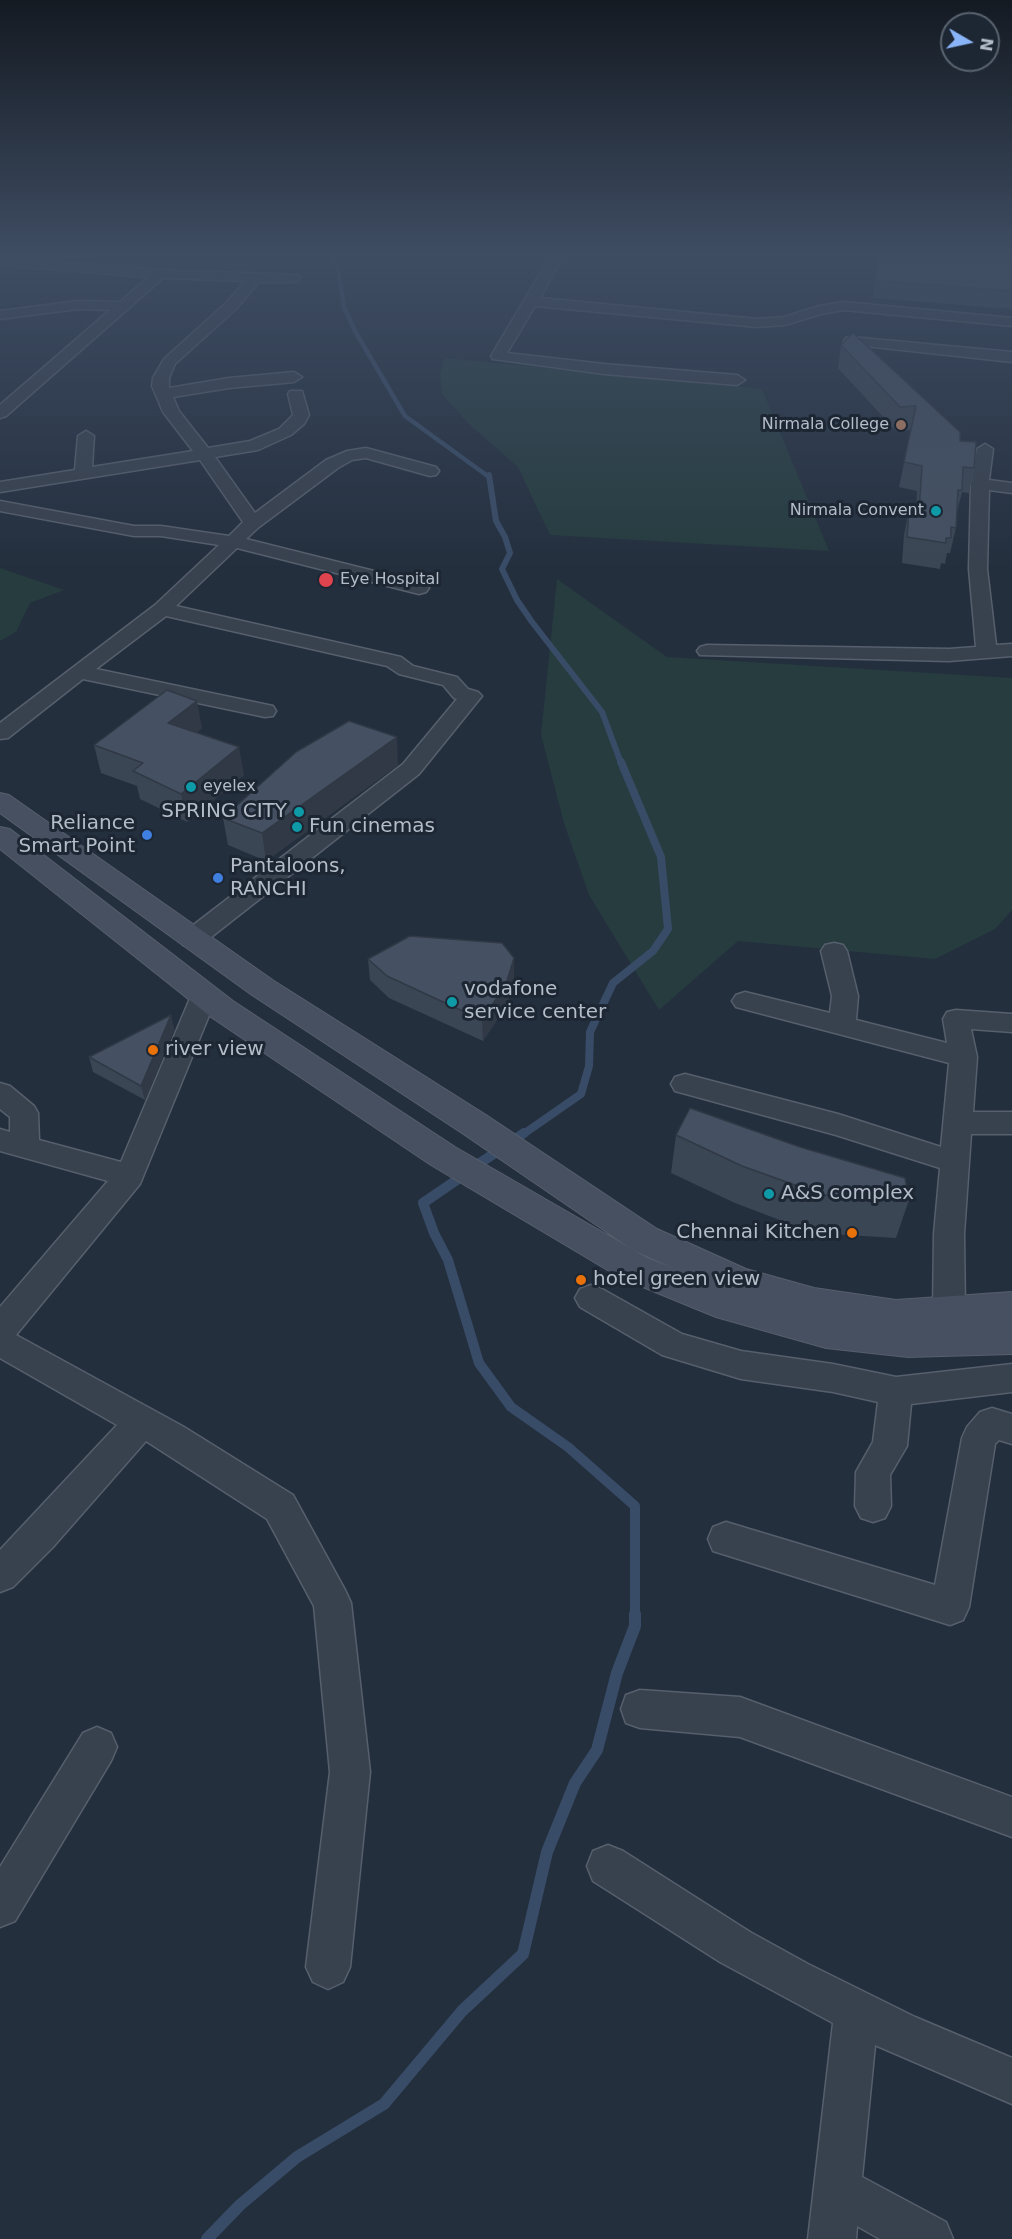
<!DOCTYPE html>
<html>
<head>
<meta charset="utf-8">
<style>
	body { margin:0 }
	#map { position:relative; width:1012px; height:2239px; overflow:hidden; background:#242f3e; font-family:"DejaVu Sans",sans-serif }
	canvas { display:block }
	.north { position:absolute; left:940px; top:12px; width:60px; height:60px; box-sizing:border-box; background:#1d2633; border:2px solid #59626f; border-radius:50%; rotate:99deg; font-size:16px; font-weight:700; line-height:24px; text-align:center; color:#b4bcc9 }
	.north::after { content:''; display:block; margin:auto; width:21px; height:27px; background:#8ab4f8; clip-path:polygon(50% 0,100% 100%,50% 72%,0 100%) }
</style>
</head>
<body>
<div id="map">
<canvas width="1012" height="2239"></canvas>
<div class="north">N</div>
</div>
<script>
const ctx = document.querySelector('canvas').getContext('2d');
ctx.lineJoin = 'round';
function fillPath(path, color) { ctx.fillStyle = color; ctx.fill(path, 'evenodd'); }
const toPath = rows => new Path2D(rows.map(r => 'M' + r).join(''));
function strokePath(path, color, width, dash) { ctx.strokeStyle = color; ctx.lineWidth = width; ctx.lineCap = dash ? 'butt' : 'round'; ctx.setLineDash(dash || []); ctx.stroke(path); }
function label(font, color, halo, rows, align = 'center') {
  ctx.font = font + ' "DejaVu Sans",sans-serif'; ctx.lineWidth = 6; ctx.setLineDash([]); ctx.textBaseline = 'middle'; ctx.strokeStyle = halo; ctx.fillStyle = color; for (const [text, x, y, turn = 0] of rows) {
    ctx.save(); ctx.translate(x, y); ctx.rotate((+turn || 0) * Math.PI / 180); ctx.textAlign = isNaN(turn) ? turn : align; if (halo) ctx.strokeText(text, 0, 0); ctx.fillText(text, 0, 0); ctx.restore();
  }
}
const green = toPath([
	[444,358,762,389,829,551,550,535,518,467,468,423,442,394,440,375],
	[0,568,64,590,30,603,16,632,0,641],
	[557,579,667,657,1012,678,1012,910,995,929,935,959,738,941,659,1010,589,895,564,823,541,735]
]);
const streamFar4 = toPath([
	[332,255,338,269,344,307,355,331,405,416,489,477]
]);
const streamFar3 = toPath([
	[489,475,496,521,505,537,510,553,502,569,517,600,532,622,602,712,621,763]
]);
const streamFar2 = toPath([
	[522,1135,581,1094,589,1066,590,1032,613,983,653,951,668,929,661,857,621,762]
]);
const streamFar1 = toPath([
	[511,1142,524,1133],
	[474,1167,501,1149],
	[464,1175,423,1203,434,1233,448,1260,479,1363,511,1407,568,1447,635,1506,635,1616]
]);
const stream = toPath([
	[207,2239,240,2205,297,2157,384,2104,462,2011,523,1954,547,1852,575,1783,597,1750,617,1673,635,1626,635,1614]
]);
const minor = toPath([
	[551,255,564,255,540,298,757,319,784,317,819,306,844,302,1012,318,1012,326,844,310,821,314,785,325,757,327,535,306,507,353,604,364,737,375,745,380,737,385,604,374,493,359,491,356,551,255],
	[0,257,160,270,298,275,300,278,298,281,293,282,259,282,237,308,175,364,169,378,169,388,229,378,294,372,302,377,294,382,229,388,173,397,179,411,208,448,250,441,279,429,293,415,288,394,290,391,302,391,309,415,304,424,291,435,258,450,215,457,255,513,326,460,347,451,366,448,436,467,439,471,436,475,430,476,366,458,352,460,338,468,259,527,246,539,426,584,429,588,426,592,419,594,237,548,176,606,401,657,413,666,457,677,468,689,478,692,482,696,419,774,201,945,192,947,183,945,179,939,183,933,403,764,457,699,454,698,443,685,399,674,387,666,166,616,96,669,273,706,276,711,273,716,265,717,83,679,8,738,0,739,0,723,155,605,219,545,161,536,134,536,0,511,0,501,134,526,161,526,229,536,243,522,200,460,0,492,0,482,75,470,78,436,86,431,94,436,92,467,193,451,163,412,152,386,153,378,164,359,227,302,245,281,163,278,6,416,0,418,0,405,110,310,78,309,0,319,0,311,78,301,120,302,148,277,0,265,0,257],
	[851,337,1012,352,1012,362,846,344,844,341,846,338,851,337],
	[985,444,993,449,989,480,1012,483,1012,493,989,490,987,569,996,645,1012,644,1012,656,949,661,700,655,697,651,700,647,707,645,949,649,976,647,969,569,971,484,977,449,985,444],
	[834,943,843,945,847,951,858,996,856,1020,947,1043,943,1019,947,1012,956,1010,1012,1014,1012,1032,971,1029,977,1057,973,1112,1012,1112,1012,1134,971,1134,964,1234,965,1311,960,1320,949,1324,938,1320,933,1311,934,1234,940,1168,836,1135,675,1091,671,1084,675,1077,685,1074,838,1114,941,1147,949,1063,736,1007,732,1001,736,995,745,992,830,1013,832,996,821,951,825,945,834,943],
	[204,987,213,990,217,996,140,1184,16,1335,184,1427,293,1495,345,1590,351,1603,370,1772,350,1967,343,1982,328,1989,313,1982,306,1967,330,1772,314,1606,267,1519,146,1441,53,1547,13,1587,0,1592,0,1550,117,1425,0,1358,0,1307,108,1181,0,1151,0,1129,10,1132,10,1117,0,1109,0,1083,10,1086,34,1106,38,1113,39,1140,121,1162,191,996,195,990,204,987],
	[591,1285,602,1289,682,1334,741,1351,833,1364,896,1377,1012,1364,1012,1392,911,1404,907,1446,890,1475,891,1506,885,1518,873,1522,861,1518,855,1506,856,1472,873,1442,878,1402,833,1392,741,1379,662,1355,580,1307,575,1298,580,1289,591,1285],
	[992,1408,1012,1414,1012,1444,999,1440,995,1444,969,1607,963,1620,950,1625,713,1551,708,1539,713,1527,726,1522,935,1585,962,1438,967,1427,980,1412,992,1408],
	[640,1690,740,1697,1012,1797,1012,1837,740,1737,640,1728,626,1723,621,1709,626,1695,640,1690],
	[97,1727,111,1733,117,1747,111,1761,15,1921,0,1927,0,1867,83,1733,97,1727],
	[608,1845,623,1851,750,1932,808,1964,915,2017,1012,2058,1012,2104,875,2045,862,2177,946,2222,953,2239,880,2239,857,2226,856,2239,808,2239,833,2023,720,1962,593,1881,587,1866,593,1851,608,1845]
]);
const secondary = toPath([
	[0,793,9,795,274,981,486,1115,657,1229,746,1269,814,1288,896,1300,1012,1292,1012,1354,908,1357,826,1348,716,1317,621,1278,431,1165,211,1017,0,849,0,827,10,829,233,1001,455,1147,630,1248,462,1133,252,995,0,813,0,793],
	[633,1250,675,1269,647,1258,633,1250]
]);
const wall = toPath([
	[878,255,987,255,1012,257,1012,309,873,298],
	[841,345,960,441,974,468,969,493,962,492,957,512,956,528,950,553,947,553,945,564,941,563,940,569,902,563,904,535,909,510,916,510,917,491,899,487,911,430,896,431,838,368],
	[202,728,196,733,244,775,187,822,140,799,137,786,101,773,94,745],
	[398,765,266,861,228,845,223,818],
	[368,959,514,980,506,1006,483,1041,389,998,370,980],
	[171,1015,174,1030,145,1100,93,1072,89,1057],
	[676,1135,909,1200,896,1238,814,1233,735,1203,671,1173]
]);
const shadedWall = toPath([
	[197,701,202,728,174,751,168,723],
	[397,737,398,765,266,861,262,833],
	[239,747,244,775,187,822,181,794],
	[514,958,514,980,506,1006,483,1041,482,1020],
	[171,1015,174,1030,145,1100,141,1086]
]);
const building = toPath([
	[879,255,987,255,1012,257,1012,291,876,281,879,255],
	[853,333,960,432,960,441,976,442,974,468,963,467,962,490,958,490,956,528,951,527,951,538,946,538,946,543,907,537,909,510,919,511,922,466,904,462,916,406,900,407,841,345,853,333],
	[167,690,197,701,168,723,239,747,181,794,133,771,143,763,94,745,167,690],
	[349,721,397,737,262,833,223,818,296,752,349,721],
	[410,936,502,943,514,958,506,984,482,1020,387,976,368,959,410,936],
	[171,1015,141,1086,89,1057,171,1015],
	[690,1108,800,1147,905,1178,909,1200,823,1195,742,1166,676,1135,690,1108]
]);
const markers = [
	[901,425,6,"#8d6e63"],
	[936,511,6,"#0f9aa8"],
	[326,580,8,"#e0444e"],
	[191,787,6,"#0f9aa8"],
	[299,812,6,"#0f9aa8"],
	[297,827,6,"#0f9aa8"],
	[147,835,6,"#3f7fe0"],
	[218,878,6,"#3f7fe0"],
	[452,1002,6,"#0f9aa8"],
	[153,1050,6,"#e8710a"],
	[769,1194,6,"#0f9aa8"],
	[852,1233,6,"#e8710a"],
	[581,1280,6,"#e8710a"]
];
const farPoinames = [
	["Nirmala College",889,425],
	["Nirmala Convent",924,511],
	["Eye Hospital",340,580,"left"],
	["eyelex",203,787,"left"]
];
const poiNames = [
	["SPRING CITY",287,812,"right"],
	["Reliance",135,824,"right"],
	["Smart Point",135,847,"right"],
	["Fun cinemas",309,827],
	["Pantaloons,",230,867],
	["RANCHI",230,890],
	["vodafone",464,990],
	["service center",464,1013],
	["river view",165,1050],
	["A&S complex",781,1194],
	["Chennai Kitchen",840,1233,"right"],
	["hotel green view",593,1280]
];
fillPath(green, '#263c3f');
strokePath(streamFar4, '#394c67', 4.5);
strokePath(streamFar3, '#394c67', 6);
strokePath(streamFar2, '#394c67', 8);
strokePath(streamFar1, '#394c67', 10);
strokePath(stream, '#394c67', 12);
strokePath(minor, '#565f6c', 3);
strokePath(secondary, '#565f6c', 2);
fillPath(minor, '#38414e');
fillPath(secondary, '#465061');
fillPath(wall, '#3b4654');
fillPath(shadedWall, '#303945');
fillPath(building, '#455162');
strokePath(building, '#303945', 1.5);
const sky = ctx.createLinearGradient(0, 0, 0, 569);
sky.addColorStop(0, '#141a22');
sky.addColorStop(0.45, '#3f4d63');
sky.addColorStop(1, '#3f4d6300');
ctx.fillStyle = sky;
ctx.fillRect(0, 0, 1012, 569);
for (const [x, y, r, color] of markers) { const dot = new Path2D(); dot.arc(x, y, r, 0, 2 * Math.PI); ctx.fillStyle = color; ctx.fill(dot); strokePath(dot, '#1d2633', 2); }
label('16px', '#b4bcc9', '#1d2633', farPoinames, 'right');
label('20px', '#b4bcc9', '#1d2633', poiNames, 'left');
</script>
</body>
</html>
